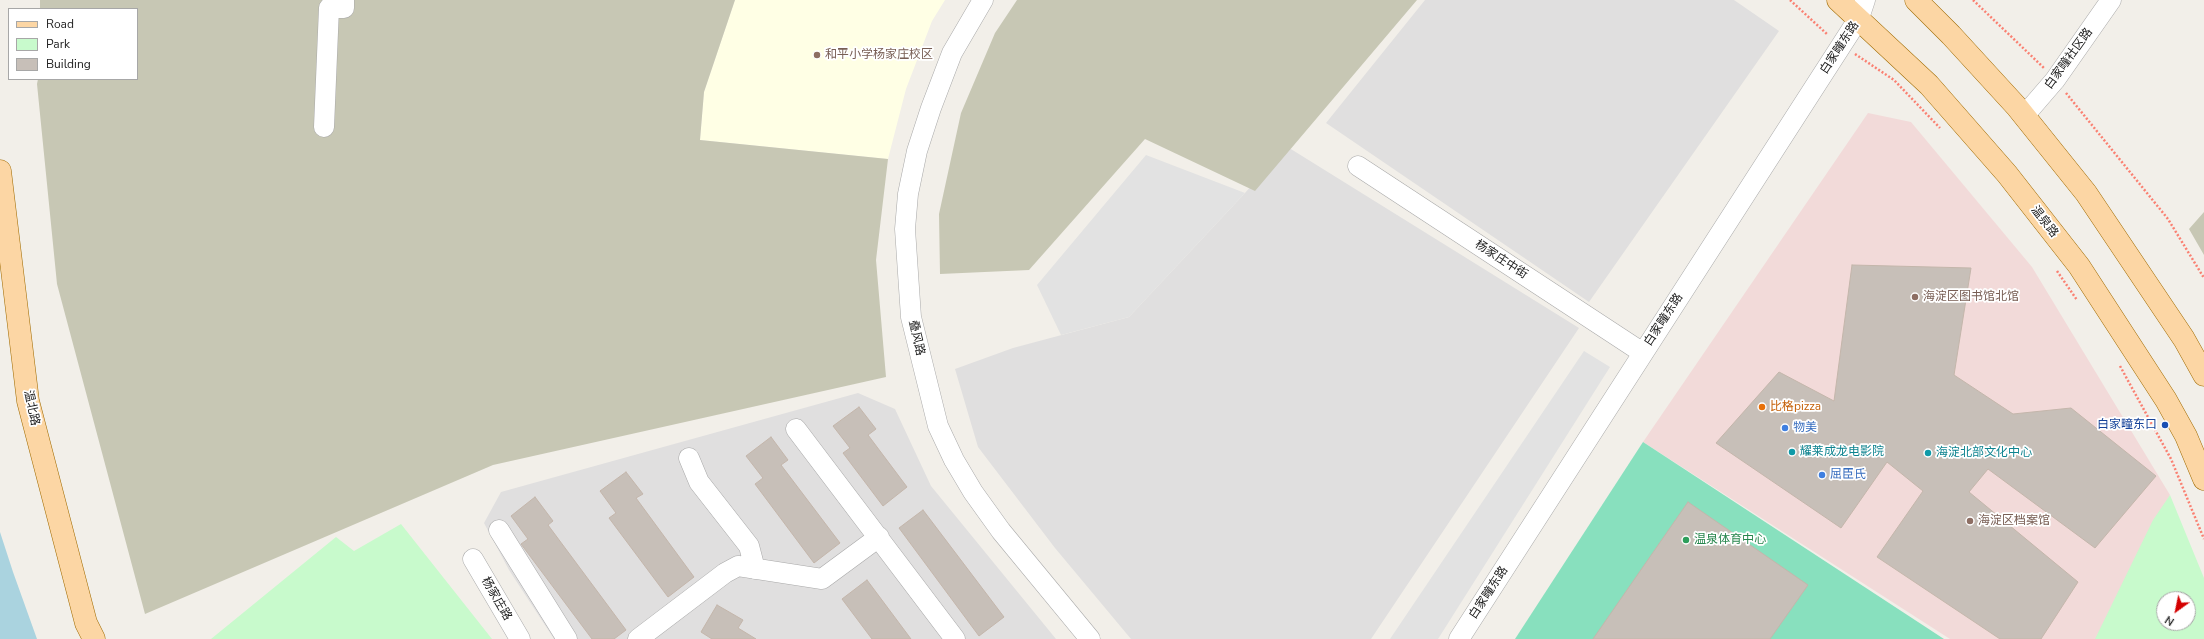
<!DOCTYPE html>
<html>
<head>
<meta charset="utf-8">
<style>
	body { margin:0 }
	#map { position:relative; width:2204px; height:639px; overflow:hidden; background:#f2efe9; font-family:"Nunito Sans",sans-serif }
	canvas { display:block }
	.legend { position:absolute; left:8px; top:8px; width:130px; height:72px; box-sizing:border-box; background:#fff; border:1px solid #a7a7a7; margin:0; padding:5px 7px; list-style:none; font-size:12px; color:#222 }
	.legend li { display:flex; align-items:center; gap:8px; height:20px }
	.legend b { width:20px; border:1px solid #a7a7a7 }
	.north { position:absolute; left:2156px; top:591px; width:40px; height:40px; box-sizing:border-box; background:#fff; border:1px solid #a7a7a7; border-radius:50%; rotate:213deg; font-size:11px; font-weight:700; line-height:16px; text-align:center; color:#222 }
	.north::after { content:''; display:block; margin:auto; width:14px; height:18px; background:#d40000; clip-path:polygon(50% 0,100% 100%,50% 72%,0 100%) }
</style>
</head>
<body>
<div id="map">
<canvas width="2204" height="639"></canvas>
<ul class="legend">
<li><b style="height:5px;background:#fcd6a4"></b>Road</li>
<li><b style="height:11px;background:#c8facc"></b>Park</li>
<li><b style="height:11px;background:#c7bfb8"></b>Building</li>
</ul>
<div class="north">N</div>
</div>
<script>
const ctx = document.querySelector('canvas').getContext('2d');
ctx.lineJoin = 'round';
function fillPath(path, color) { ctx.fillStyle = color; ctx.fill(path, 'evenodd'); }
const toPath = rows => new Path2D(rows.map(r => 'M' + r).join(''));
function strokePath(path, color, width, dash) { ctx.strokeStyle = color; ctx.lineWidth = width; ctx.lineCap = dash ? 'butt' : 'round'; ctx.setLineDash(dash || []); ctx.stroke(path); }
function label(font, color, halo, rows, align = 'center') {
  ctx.font = font + ' "Nunito Sans","Noto Sans SC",sans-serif'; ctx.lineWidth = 3.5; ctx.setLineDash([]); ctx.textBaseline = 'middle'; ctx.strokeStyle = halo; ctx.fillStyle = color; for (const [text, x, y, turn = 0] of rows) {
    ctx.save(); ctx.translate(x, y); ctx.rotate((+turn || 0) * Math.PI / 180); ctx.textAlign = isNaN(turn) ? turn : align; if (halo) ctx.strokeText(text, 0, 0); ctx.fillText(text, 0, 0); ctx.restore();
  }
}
const residential = toPath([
	[1425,0,1734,0,1779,31,1589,302,1326,123],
	[1286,146,1579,328,1371,639,1131,639,1055,548,978,447,955,369,1013,348,1129,317,1245,193],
	[858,393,895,409,931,486,1056,639,554,639,509,570,484,523,501,492]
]);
const commercial = toPath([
	[1868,113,1911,122,2032,267,2170,495,2096,639,1950,639,1643,442]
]);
const education = toPath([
	[735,0,945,0,932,21,906,89,888,159,700,140,704,92]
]);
const construction = toPath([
	[40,0,735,0,704,92,700,140,888,159,876,260,886,377,493,465,145,614,57,284,37,84,38,79,137,79,137,9,40,9],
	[1017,0,1417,0,1255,191,1145,139,1029,270,940,274,939,214,961,113,995,33],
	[2204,212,2204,255,2189,229]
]);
const park = toPath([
	[2170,495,2204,578,2204,639,2095,639,2153,520],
	[2164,599,2188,599,2188,623,2164,623],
	[401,524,492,639,211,639,336,537,354,551]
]);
const pitch = toPath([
	[1643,442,1944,639,1515,639]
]);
const parking = toPath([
	[1146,155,1245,193,1129,317,1061,335,1037,285],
	[1584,351,1610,367,1438,639,1390,639]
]);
const water = toPath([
	[0,532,13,572,37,639,0,639]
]);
const building = toPath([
	[1852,265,1971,268,1954,375,2013,414,2071,408,2156,476,2095,548,1988,469,1969,492,2078,582,2041,639,2000,639,1877,557,1923,491,1887,462,1841,528,1716,443,1779,372,1834,401,1852,265],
	[859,407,876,429,868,435,907,487,883,506,843,453,850,448,833,426,859,407],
	[771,437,788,460,781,465,840,543,814,563,755,484,763,478,746,456,771,437],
	[626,472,643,494,636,498,694,577,668,597,609,518,616,513,600,491,626,472],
	[535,497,553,521,548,525,626,630,614,639,592,639,521,544,528,539,511,516,535,497],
	[1688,502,1808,585,1770,639,1593,639,1688,502],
	[923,510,1004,617,979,636,899,528,923,510],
	[867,580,911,639,872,639,842,599,867,580],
	[717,605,743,620,738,628,756,639,712,639,701,632,717,605]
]);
const path = toPath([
	[1790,0,1828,35],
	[1973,0,2044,68],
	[1855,54,1894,80,1940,128],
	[2066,93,2168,219,2204,278],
	[2057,271,2077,300],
	[2120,366,2171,459,2204,539]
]);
const minor = toPath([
	[983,0,952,53,931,108,917,151,908,194,905,229,911,317,938,426,954,460,973,492,1001,531,1090,639],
	[2024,116,2055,80,2111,0],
	[324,127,329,8,344,8,344,0],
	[1358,166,1643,353],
	[796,429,955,639],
	[689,458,699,482,749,546,755,569],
	[499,530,567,639],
	[473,559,520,639],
	[638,639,725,573,738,566,822,579,879,537],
	[1459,639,1859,18,1865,0]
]);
const major = toPath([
	[1838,0,1929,85,2007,174,2079,266,2166,400,2186,436,2204,479],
	[1916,0,1951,35,2017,107,2086,193,2184,339,2204,375],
	[0,171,28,401,86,623,94,639]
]);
const markers = [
	[817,55,4,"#8d6e63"],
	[1915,297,4,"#8d6e63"],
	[1762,407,4,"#e8710a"],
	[2165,425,4,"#1a4fb4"],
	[1785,428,4,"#3f7fe0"],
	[1792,452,4,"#0f9aa8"],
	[1928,453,4,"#0f9aa8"],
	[1822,475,4,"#3f7fe0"],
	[1970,521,4,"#8d6e63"],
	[1686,540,4,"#2e9e5b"]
];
const streetNames = [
	["白家疃东路",1840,48,-57],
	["白家疃社区路",2069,59,-54],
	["温泉路",2044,222,52],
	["杨家庄中街",1501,260,33],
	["白家疃东路",1664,320,-57],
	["叠风路",916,338,77],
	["温北路",31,408,78],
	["白家疃东路",1489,593,-57],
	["杨家庄路",496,599,60]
];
const educationNames = [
	["和平小学杨家庄校区",825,55],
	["海淀区图书馆北馆",1923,297],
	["海淀区档案馆",1978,521]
];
const foodNames = [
	["比格pizza",1770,407]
];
const transitNames = [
	["白家疃东口",2157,425]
];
const shopNames = [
	["物美",1793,428],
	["屈臣氏",1830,475]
];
const cultureNames = [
	["耀莱成龙电影院",1800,452],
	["海淀北部文化中心",1936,453]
];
const leisureNames = [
	["温泉体育中心",1694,540]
];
fillPath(residential, '#e0dfdf');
fillPath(commercial, '#f2dad9');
fillPath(education, '#ffffe5');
fillPath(construction, '#c7c7b4');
fillPath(park, '#c8facc');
fillPath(pitch, '#88e0be');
fillPath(parking, '#e2e2e2');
fillPath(water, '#aad3df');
fillPath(building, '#c7bfb8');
strokePath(building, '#c4b6ab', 1);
strokePath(minor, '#a9a9a9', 21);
strokePath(major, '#a06b00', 23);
strokePath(path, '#fa8072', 2.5, [2, 2]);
strokePath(minor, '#fff', 20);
strokePath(major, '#fcd6a4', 22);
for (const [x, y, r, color] of markers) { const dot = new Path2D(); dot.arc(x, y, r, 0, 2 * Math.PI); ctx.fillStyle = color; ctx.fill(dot); strokePath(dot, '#fff', 1.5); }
label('12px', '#222', '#fff', streetNames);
label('12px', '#785e54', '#fff', educationNames, 'left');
label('12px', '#c56008', '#fff', foodNames, 'left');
label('12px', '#164399', '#fff', transitNames, 'right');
label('12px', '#366cbe', '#fff', shopNames, 'left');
label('12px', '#0d838f', '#fff', cultureNames, 'left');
label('12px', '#27864d', '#fff', leisureNames, 'left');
</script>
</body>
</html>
